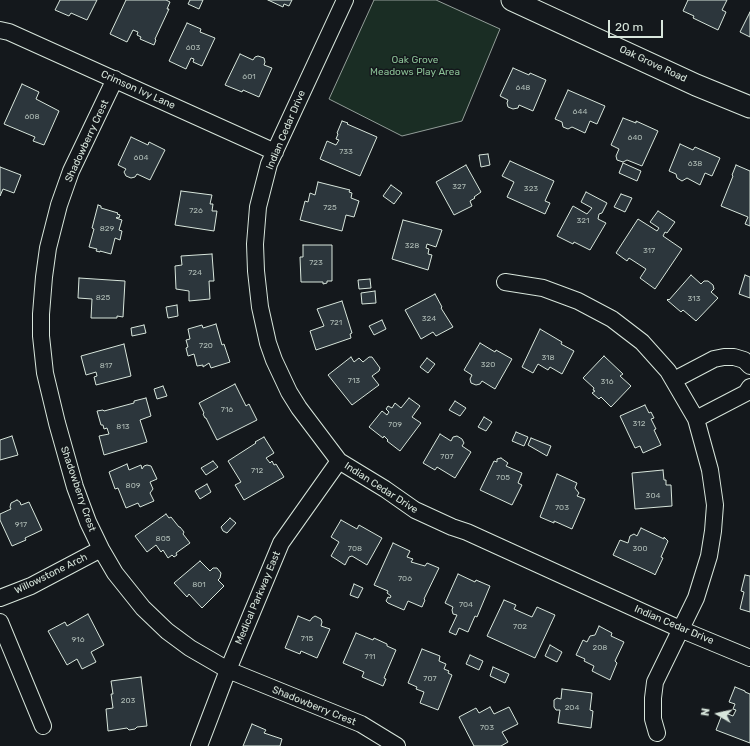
<!DOCTYPE html>
<html>
<head>
<meta charset="utf-8">
<style>
	body { margin:0 }
	#map { position:relative; width:750px; height:746px; overflow:hidden; background:#14181c; font-family:Rubik,sans-serif }
	canvas { display:block }
	.north { position:absolute; left:698px; top:694px; width:40px; height:40px; -webkit-text-stroke:3px #14181c; paint-order:stroke; rotate:279deg; font-size:11px; font-weight:700; line-height:16px; text-align:center; color:#d8e6dc }
	.north::after { content:''; display:block; margin:auto; width:14px; height:18px; background:#d8e6dc; clip-path:polygon(50% 0,100% 100%,50% 72%,0 100%) }
	.scale { position:absolute; left:608px; top:20px; width:55px; height:18px; box-sizing:border-box; border:2px solid #d8e6dc; border-top:0; padding-left:5px; font-size:12px; line-height:14px; white-space:nowrap; color:#d8e6dc; -webkit-text-stroke:3px #14181c; paint-order:stroke }
</style>
</head>
<body>
<div id="map">
<canvas width="750" height="746"></canvas>
<div class="north">N</div>
<div class="scale">20 m</div>
</div>
<script>
const ctx = document.querySelector('canvas').getContext('2d');
ctx.lineJoin = 'round';
function fillPath(path, color) { ctx.fillStyle = color; ctx.fill(path, 'evenodd'); }
const toPath = rows => new Path2D(rows.map(r => 'M' + r).join(''));
function strokePath(path, color, width, dash) { ctx.strokeStyle = color; ctx.lineWidth = width; ctx.lineCap = dash ? 'butt' : 'round'; ctx.setLineDash(dash || []); ctx.stroke(path); }
function label(font, color, halo, rows, align = 'center') {
  ctx.font = font + ' Rubik,sans-serif'; ctx.lineWidth = 3; ctx.setLineDash([]); ctx.textBaseline = 'middle'; ctx.strokeStyle = halo; ctx.fillStyle = color; for (const [text, x, y, turn = 0] of rows) {
    ctx.save(); ctx.translate(x, y); ctx.rotate((+turn || 0) * Math.PI / 180); ctx.textAlign = isNaN(turn) ? turn : align; if (halo) ctx.strokeText(text, 0, 0); ctx.fillText(text, 0, 0); ctx.restore();
  }
}
const green = toPath([
	[374,0,436,0,500,29,462,121,402,136,329,99,374,0]
]);
const building = toPath([
	[60,0,97,0,87,20,71,13,69,16,55,10,60,0],
	[126,0,166,0,170,2,167,9,169,9,155,39,156,40,154,45,140,39,141,37,137,35,138,32,133,30,127,42,110,34,126,0],
	[190,0,203,0,199,9,188,4,190,0],
	[268,0,292,0,289,6,284,4,283,7,268,0],
	[688,0,727,0,722,10,726,12,718,30,693,18,694,16,683,11,688,0],
	[750,12,750,37,740,32,750,12],
	[187,23,201,29,200,32,215,38,202,66,193,62,194,59,191,58,186,69,169,61,187,23],
	[240,54,253,60,255,57,258,56,264,58,265,62,264,65,272,68,259,97,243,90,242,92,225,85,240,54],
	[513,68,529,75,530,73,546,80,533,111,519,105,518,108,513,109,508,107,507,103,508,100,500,96,513,68],
	[22,84,39,92,36,99,59,111,44,145,33,141,35,137,4,124,22,84],
	[568,90,605,106,597,124,590,121,585,133,572,127,568,129,563,127,562,122,555,119,568,90],
	[623,118,636,123,636,121,658,131,642,166,627,160,623,162,617,160,616,156,619,149,611,145,623,118],
	[342,121,348,123,347,124,377,137,360,176,320,159,327,141,336,145,339,140,336,139,338,134,337,133,342,121],
	[131,137,148,145,149,142,165,150,150,180,137,174,135,177,131,178,126,176,124,172,126,169,118,165,131,137],
	[680,144,693,150,695,147,720,158,712,176,705,173,700,185,687,178,682,181,677,178,676,174,669,171,680,144],
	[488,154,490,165,481,167,479,155,488,154],
	[510,161,554,181,545,201,550,203,545,214,507,197,514,182,502,176,510,161],
	[623,163,641,171,637,181,619,173,623,163],
	[466,165,481,192,474,197,475,198,470,201,472,206,454,215,436,182,466,165],
	[736,165,750,171,750,226,745,224,748,217,721,206,733,176,732,175,736,165],
	[0,167,21,175,14,193,3,189,0,196,0,167],
	[318,182,350,190,349,192,352,193,351,198,359,201,354,217,346,215,342,231,300,220,305,201,308,202,310,193,315,195,318,182],
	[391,185,402,193,394,204,383,196,391,185],
	[181,191,212,195,210,204,213,204,212,211,217,211,214,231,175,225,181,191],
	[586,192,607,203,602,213,599,214,598,219,606,223,590,250,574,242,573,244,557,236,573,206,587,214,592,208,581,202,586,192],
	[621,194,632,198,625,212,614,207,621,194],
	[98,205,101,206,101,208,118,213,117,214,120,215,119,218,117,217,116,218,122,220,119,230,122,231,120,240,115,238,111,254,100,251,100,252,96,251,97,249,89,247,94,229,92,228,98,205],
	[658,211,675,222,667,233,665,232,663,236,682,249,655,289,640,278,646,269,629,258,627,261,616,253,638,219,657,231,659,228,650,222,658,211],
	[403,220,442,230,436,247,427,244,426,248,429,249,428,254,432,255,428,270,392,259,403,220],
	[303,245,332,245,332,281,327,281,327,283,323,284,323,282,301,282,300,257,303,257,303,245],
	[212,254,214,281,209,281,210,299,189,301,189,291,176,289,175,266,182,265,181,256,212,254],
	[691,275,701,284,704,281,708,281,713,285,714,289,711,292,718,298,696,321,683,310,681,312,667,300,668,299,669,300,691,275],
	[745,275,750,277,750,298,739,294,745,275],
	[79,278,125,281,123,317,117,316,117,318,91,318,92,299,78,298,79,278],
	[370,279,371,288,359,289,358,280,370,279],
	[375,291,376,303,362,304,361,293,375,291],
	[435,294,442,307,441,308,453,327,436,336,433,332,421,339,405,310,435,294],
	[342,301,352,333,350,334,351,338,316,350,310,331,324,326,317,309,342,301],
	[177,305,178,316,168,318,166,307,177,305],
	[382,320,386,329,374,335,369,326,382,320],
	[216,324,222,345,224,344,230,362,211,368,209,363,203,367,203,365,197,366,194,354,188,356,186,348,188,347,186,340,190,339,188,329,202,325,203,328,216,324],
	[144,325,146,333,132,336,131,328,144,325],
	[540,329,562,342,561,344,574,351,562,374,550,367,548,370,538,364,533,373,522,367,540,329],
	[480,343,495,352,496,350,512,359,495,389,482,381,480,384,476,385,471,383,470,379,472,375,464,370,480,343],
	[124,344,131,376,96,385,94,377,97,376,96,372,86,375,81,356,124,344],
	[604,356,623,374,620,376,631,386,611,407,601,397,599,399,592,393,595,391,593,390,594,388,583,378,604,356],
	[351,357,354,362,359,358,363,362,369,357,372,357,380,368,379,371,372,376,379,385,352,405,328,375,351,357],
	[427,358,435,364,428,373,420,367,427,358],
	[235,384,246,406,249,404,257,420,217,440,206,418,205,418,203,414,204,413,199,403,235,384],
	[163,386,167,396,157,399,154,389,163,386],
	[146,398,151,416,140,420,147,442,104,455,99,436,109,434,107,428,104,429,103,425,101,425,97,411,103,410,104,411,134,403,134,401,146,398],
	[409,398,420,406,412,417,421,423,400,451,387,441,388,440,384,436,383,438,369,427,382,411,387,415,389,412,386,409,388,406,392,408,395,403,401,408,409,398],
	[455,401,466,408,460,416,449,410,455,401],
	[645,405,649,413,651,412,654,418,651,419,656,429,654,430,661,445,643,453,640,446,635,448,620,416,645,405],
	[484,417,492,422,486,431,478,427,484,417],
	[516,432,528,437,524,446,512,441,516,432],
	[440,434,451,441,453,437,457,436,462,439,464,443,462,446,471,452,455,478,437,467,435,470,423,463,440,434],
	[12,436,18,455,0,460,0,440,12,436],
	[264,437,274,453,266,458,270,463,272,461,274,465,276,464,284,477,244,500,235,485,241,482,228,461,256,443,255,442,264,437],
	[531,438,551,446,547,456,528,445,531,438],
	[501,458,508,463,506,466,522,473,518,483,522,485,512,505,480,490,494,461,497,462,497,459,501,458],
	[213,461,218,467,206,475,201,468,213,461],
	[127,464,129,470,141,465,142,469,144,466,147,465,151,466,157,479,150,482,153,489,150,493,154,501,140,507,138,503,126,508,118,488,115,489,109,472,127,464],
	[663,470,664,480,666,480,666,485,671,485,672,506,635,509,632,473,663,470],
	[557,474,577,483,575,488,579,493,577,496,585,499,572,529,554,521,554,523,540,517,557,474],
	[207,484,211,492,200,499,195,491,207,484],
	[17,500,20,502,21,505,29,502,42,530,25,538,26,540,12,546,0,520,0,514,11,509,10,507,11,503,17,500],
	[166,514,169,518,171,517,179,527,180,527,184,532,183,534,190,543,176,553,177,555,174,557,172,555,168,558,163,550,161,552,156,545,147,552,135,536,166,514],
	[230,518,236,523,227,533,223,531,221,527,230,518],
	[341,520,357,529,359,525,382,538,367,565,352,556,349,557,345,565,331,556,339,542,331,537,341,520],
	[641,528,664,539,664,537,668,541,661,557,663,558,655,575,654,574,613,555,620,540,628,543,630,536,634,534,637,536,641,528],
	[393,543,410,551,407,557,413,559,411,562,425,566,427,563,439,568,424,599,425,600,422,607,408,601,404,610,388,603,386,601,388,597,390,598,391,596,387,593,388,591,374,585,393,543],
	[200,561,210,571,213,568,217,568,221,573,220,578,218,580,224,586,202,608,189,594,187,597,174,583,200,561],
	[458,574,475,582,476,580,490,586,477,617,475,616,468,632,459,628,456,635,449,632,457,615,453,614,452,610,453,607,445,603,458,574],
	[745,575,750,576,750,612,740,609,744,592,741,591,745,575],
	[354,584,363,588,358,598,350,595,354,584],
	[504,600,516,605,514,609,532,617,537,607,555,615,535,658,487,636,504,600],
	[88,614,104,645,91,652,96,662,82,669,77,659,67,665,48,631,65,622,67,626,88,614],
	[298,616,310,621,312,618,315,616,321,619,322,622,321,626,330,629,317,658,301,651,300,654,285,648,298,616],
	[599,626,612,633,611,636,624,642,615,661,617,663,610,680,592,671,594,666,584,661,585,659,576,655,583,640,587,642,590,636,595,635,599,626],
	[356,633,373,640,374,638,387,644,387,646,396,650,384,678,386,679,383,686,362,677,364,672,343,663,356,633],
	[550,645,562,652,557,662,545,656,550,645],
	[422,649,440,656,439,661,446,664,444,669,449,671,448,673,452,675,438,710,420,703,424,692,416,689,417,687,408,683,422,649],
	[470,655,483,661,479,670,466,664,470,655],
	[493,667,509,674,505,683,490,676,493,667],
	[141,677,147,726,137,727,135,729,129,730,127,728,108,731,106,709,113,708,111,694,113,694,111,681,141,677],
	[735,687,745,691,745,692,750,694,750,743,716,730,723,712,733,716,736,710,733,709,735,704,729,702,735,687],
	[562,689,592,693,590,710,593,711,591,728,558,723,560,710,556,710,554,707,554,700,557,698,561,699,562,689],
	[490,707,494,714,509,707,518,724,502,732,508,742,501,746,474,746,459,717,476,708,479,713,490,707],
	[252,724,266,730,264,733,282,739,280,746,243,746,252,724]
]);
const minor = toPath([
	[345,0,269,164,258,207,255,244,256,271,260,307,268,343,274,360,289,392,299,408,339,461,385,489,415,510,452,527,467,532,680,629,750,658],
	[0,30,9,32,275,152],
	[115,79,71,171,59,205,48,248,44,277,41,314,41,336,45,373,57,423,75,487,88,522,101,549,115,573,143,608,167,631,190,648,228,670,361,724,397,746],
	[505,282,543,288,578,301,612,319,642,342,668,371,696,419,710,470,715,505,713,531,709,556,696,598,655,682,653,698,653,719,657,733],
	[674,380,714,359,724,357,734,357,744,360,750,366],
	[696,419,746,393,750,387],
	[0,598,31,586,101,549],
	[0,622,43,726],
	[199,746,228,670,281,543,339,461]
]);
const tertiary = toPath([
	[512,0,696,85,750,107]
]);
const numberNames = [
	["603",193,48],
	["601",249,77],
	["648",523,88],
	["644",580,112],
	["608",32,117],
	["640",635,138],
	["733",346,152],
	["604",141,158],
	["638",695,164],
	["327",459,187],
	["323",531,189],
	["725",330,208],
	["726",196,211],
	["321",583,221],
	["829",107,229],
	["328",412,246],
	["317",649,251],
	["723",316,263],
	["724",195,273],
	["825",103,298],
	["313",694,299],
	["324",429,319],
	["721",336,323],
	["720",206,346],
	["318",548,358],
	["320",488,365],
	["817",106,366],
	["713",354,381],
	["316",607,382],
	["716",227,410],
	["312",639,424],
	["709",395,425],
	["813",123,427],
	["707",447,457],
	["712",257,471],
	["705",503,478],
	["809",133,486],
	["304",653,496],
	["703",562,508],
	["917",21,525],
	["805",163,539],
	["708",355,549],
	["300",640,549],
	["706",405,579],
	["801",199,585],
	["704",466,605],
	["702",520,627],
	["715",307,639],
	["916",78,640],
	["208",600,648],
	["711",370,657],
	["707",430,679],
	["203",128,701],
	["204",572,708],
	["703",487,728]
];
const parkNames = [
	["Oak Grove",415,60],
	["Meadows Play Area",415,72]
];
const streetNames = [
	["Oak Grove Road",653,64,25],
	["Crimson Ivy Lane",138,90,24],
	["Indian Cedar Drive",286,130,-67],
	["Shadowberry Crest",87,141,-65],
	["Indian Cedar Drive",381,488,33],
	["Shadowberry Crest",78,489,71],
	["Willowstone Arch",51,574,-26],
	["Medical Parkway East",258,598,-67],
	["Indian Cedar Drive",674,625,23],
	["Shadowberry Crest",314,706,22]
];
fillPath(green, '#1a2d24');
strokePath(green, '#939e99', 1);
fillPath(building, '#2c363c');
strokePath(building, '#d8e6dc', 1);
strokePath(minor, '#d8e6dc', 18);
strokePath(tertiary, '#d8e6dc', 23);
strokePath(minor, '#14181c', 16);
strokePath(tertiary, '#14181c', 21);
label('8px', '#adbab4', null, numberNames);
label('10px', '#8ac095', '#14181c', parkNames);
label('10px', '#d8e6dc', '#14181c', streetNames);
</script>
</body>
</html>
